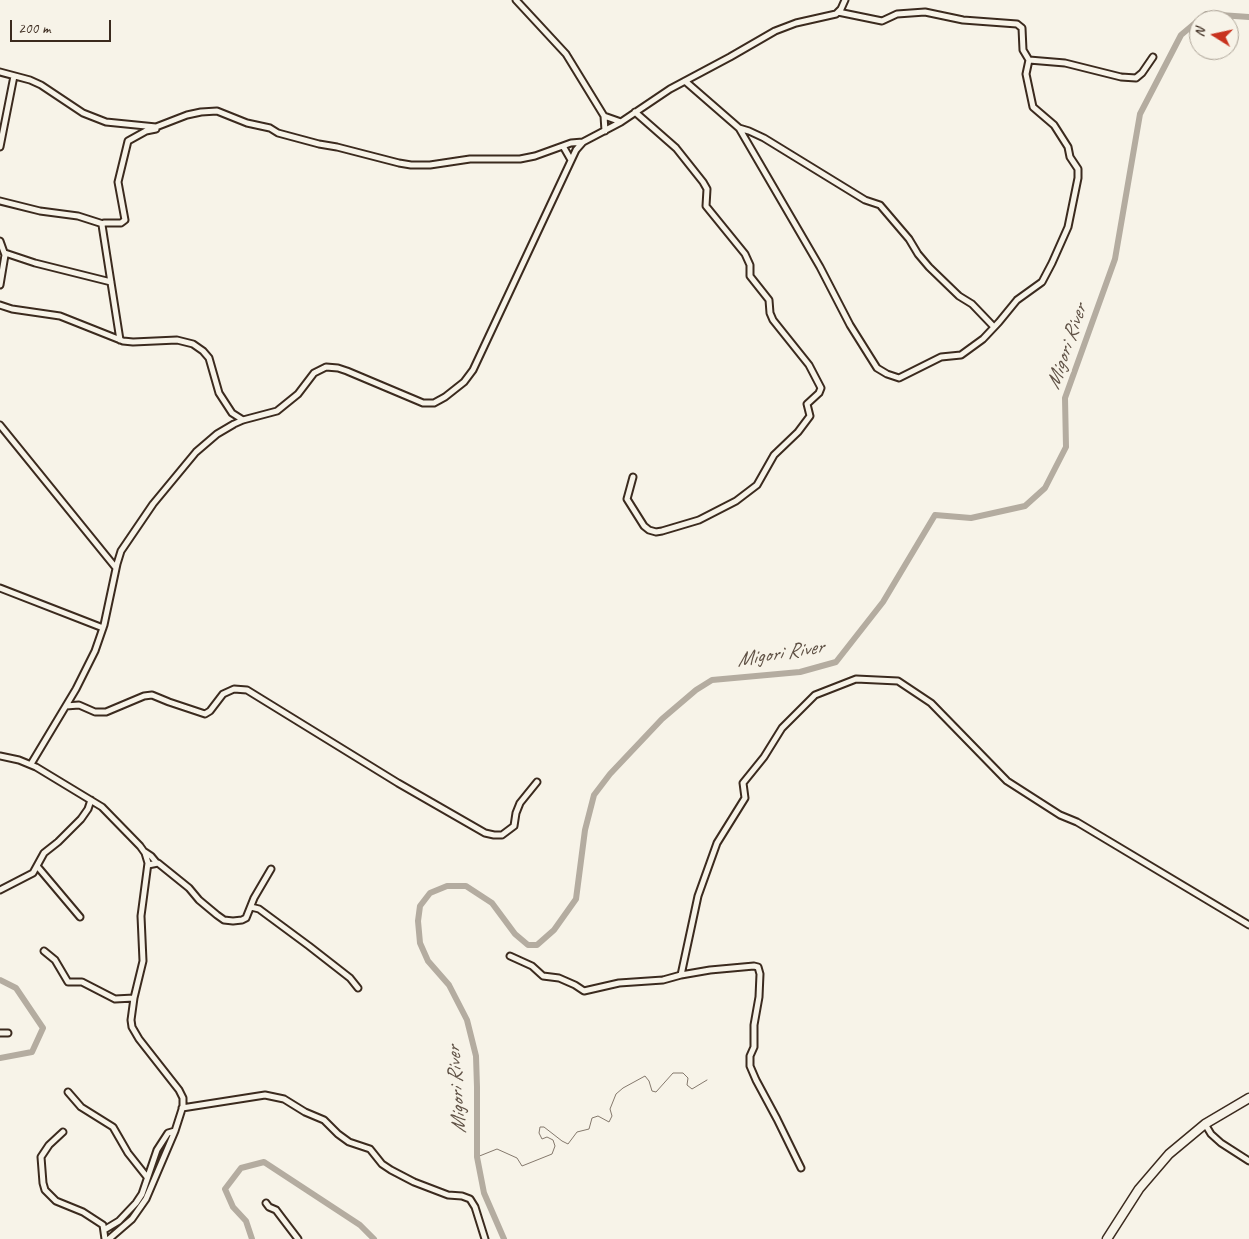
<!DOCTYPE html>
<html>
<head>
<meta charset="utf-8">
<style>
	body { margin:0 }
	#map { position:relative; width:1249px; height:1239px; overflow:hidden; background:#f7f3e8; font-family:Caveat,sans-serif }
	canvas { display:block }
	.north { position:absolute; left:1189px; top:10px; width:50px; height:50px; box-sizing:border-box; background:#f7f3e8; border:1px solid #aca397; border-radius:50%; rotate:280deg; font-size:14px; font-weight:700; line-height:20px; text-align:center; color:#3b2a1e }
	.north::after { content:''; display:block; margin:auto; width:18px; height:22px; background:#c8321e; clip-path:polygon(50% 0,100% 100%,50% 72%,0 100%) }
	.scale { position:absolute; left:10px; top:20px; width:101px; height:22px; box-sizing:border-box; border:2px solid #3b2a1e; border-top:0; padding-left:6px; font-size:15px; line-height:18px; white-space:nowrap; color:#3b2a1e; -webkit-text-stroke:4px #f7f3e8; paint-order:stroke }
</style>
</head>
<body>
<div id="map">
<canvas width="1249" height="1239"></canvas>
<div class="north">N</div>
<div class="scale">200 m</div>
</div>
<script>
const ctx = document.querySelector('canvas').getContext('2d');
ctx.lineJoin = 'round';
const toPath = rows => new Path2D(rows.map(r => 'M' + r).join(''));
function strokePath(path, color, width, dash) { ctx.strokeStyle = color; ctx.lineWidth = width; ctx.lineCap = dash ? 'butt' : 'round'; ctx.setLineDash(dash || []); ctx.stroke(path); }
function label(font, color, halo, rows, align = 'center') {
  ctx.font = font + ' Caveat,sans-serif'; ctx.lineWidth = 5; ctx.setLineDash([]); ctx.textBaseline = 'middle'; ctx.strokeStyle = halo; ctx.fillStyle = color; for (const [text, x, y, turn = 0] of rows) {
    ctx.save(); ctx.translate(x, y); ctx.rotate((+turn || 0) * Math.PI / 180); ctx.textAlign = isNaN(turn) ? turn : align; if (halo) ctx.strokeText(text, 0, 0); ctx.fillText(text, 0, 0); ctx.restore();
  }
}
const stream = toPath([
	[477,1157,497,1149,517,1158,522,1166,552,1154,555,1146,553,1140,547,1137,542,1139,539,1133,540,1127,544,1127,562,1141,568,1144,577,1132,589,1129,592,1118,598,1116,609,1122,612,1116,610,1109,616,1094,623,1088,645,1076,649,1081,652,1091,656,1092,673,1073,683,1073,688,1078,687,1085,692,1089,707,1080]
]);
const river = toPath([
	[0,980,16,988,43,1028,32,1052,0,1058],
	[252,1239,246,1221,233,1207,225,1189,241,1168,264,1162,360,1225,374,1239],
	[504,1239,484,1193,477,1157,477,1087,476,1056,467,1020,449,985,428,961,420,943,418,921,420,906,430,893,447,886,466,886,492,903,515,934,528,945,537,945,554,930,576,899,585,830,594,795,610,774,662,719,696,690,712,680,800,672,836,662,883,602,935,515,971,518,1025,506,1045,488,1066,447,1065,398,1115,259,1140,114,1181,35,1206,14,1249,17]
]);
const minor = toPath([
	[516,0,566,54,604,116,621,122],
	[838,12,882,21,897,14,925,12,963,20,1017,24,1022,28,1023,50,1029,60],
	[0,72,30,80,41,85,83,113,106,122,156,127,187,115,201,112,217,111,247,123,270,128,278,133,319,144,337,147,399,163,411,165,430,165,470,159,520,159,535,156,571,143,583,142],
	[685,81,739,128],
	[604,116,605,131],
	[563,146,571,160],
	[0,147,14,76],
	[0,201,40,211,78,216,103,224],
	[0,241,5,255,0,285],
	[5,253,35,263,111,282],
	[0,305,12,309,60,316,123,341,133,342,177,340,193,344,203,351,209,358,219,393,232,413,243,420],
	[994,327,972,304,959,296,929,267,918,254,909,239,880,205,865,200,764,138,749,131,739,128,820,267,850,325,877,368,887,374,899,378,941,357,961,355,983,339,999,322,1017,300,1042,282,1052,263,1068,227,1078,178,1078,169,1070,157,1068,147,1054,125,1033,107,1026,74,1029,60,1065,63,1121,77,1136,78,1142,73,1153,57],
	[120,340,102,225,104,223,121,223,125,220,118,182,128,141,146,131,156,129],
	[0,425,116,568],
	[633,477,627,499,644,526,649,530,656,532,662,531,699,520,736,501,757,485,774,455,798,432,810,416,807,404,819,393,821,388,809,365,773,320,770,313,769,300,750,276,750,265,745,254,706,206,707,189,703,182,676,148,635,112],
	[0,588,103,628],
	[66,706,79,705,95,712,106,712,144,696,152,695,169,702,205,714,210,711,223,694,234,689,247,690,398,783,485,833,494,835,502,835,514,826,516,813,520,803,537,782],
	[0,756,19,760,36,767,102,807,140,846,145,853,148,863,141,916,143,961,134,998,131,1020,132,1027,139,1039,179,1090,183,1098,183,1106,175,1131,146,1199,132,1219,109,1239],
	[31,764,76,689,95,651,104,625,117,564,121,551,153,504,196,452,217,434,234,424,243,420,277,411,298,394,314,373,326,367,338,368,347,371,423,403,434,403,445,397,464,382,473,370,576,150,583,142,621,122,670,89,730,57,775,31,796,23,836,14,841,9,845,0],
	[145,852,151,856,156,862],
	[148,865,158,863,189,888,199,900,217,915,224,920,233,921,242,920,246,918,254,898,271,869],
	[37,866,80,917],
	[0,890,33,873,44,853,58,842,81,819,88,809,91,800],
	[251,907,259,909,309,946,350,978,358,988],
	[44,951,55,960,68,982,82,982,115,999,134,998],
	[510,956,532,966,543,976,559,978,575,985,584,991,619,983,663,980,681,975,710,970,754,966,758,967,760,974,759,997,754,1025,754,1047,750,1056,750,1066,756,1080,777,1119,801,1168],
	[681,975,698,896,717,843,745,798,743,783,764,757,782,728,815,695,856,679,898,681,931,703,1007,781,1060,815,1077,822,1249,925],
	[0,1033,8,1033],
	[68,1092,81,1107,113,1127,128,1153,147,1177],
	[182,1108,265,1095,284,1099,305,1112,324,1120,338,1134,349,1142,370,1149,382,1164,391,1170,414,1182,448,1195,462,1196,470,1199,475,1207,485,1239],
	[1205,1124,1211,1134,1221,1143,1249,1161],
	[63,1132,49,1145,41,1157,43,1183,45,1190,56,1201,83,1212,103,1225,105,1239],
	[266,1203,269,1207,276,1210,279,1214,298,1239],
	[104,1230,119,1221,136,1203,142,1194,157,1150,168,1133,175,1131]
]);
const highway = toPath([
	[1107,1239,1139,1189,1169,1154,1205,1124,1249,1098]
]);
const waterNames = [
	["Migori River",1067,347,-71],
	["Migori River",780,654,-9],
	["Migori River",457,1090,-94]
];
strokePath(stream, '#84786c', 1);
strokePath(river, '#b4aca0', 6);
strokePath(minor, '#3b2a1e', 9);
strokePath(highway, '#3b2a1e', 11);
strokePath(minor, '#f7f3e8', 5);
strokePath(highway, '#f7f3e8', 8);
label('italic 21px', '#5f5145', '#f7f3e8', waterNames);
</script>
</body>
</html>
